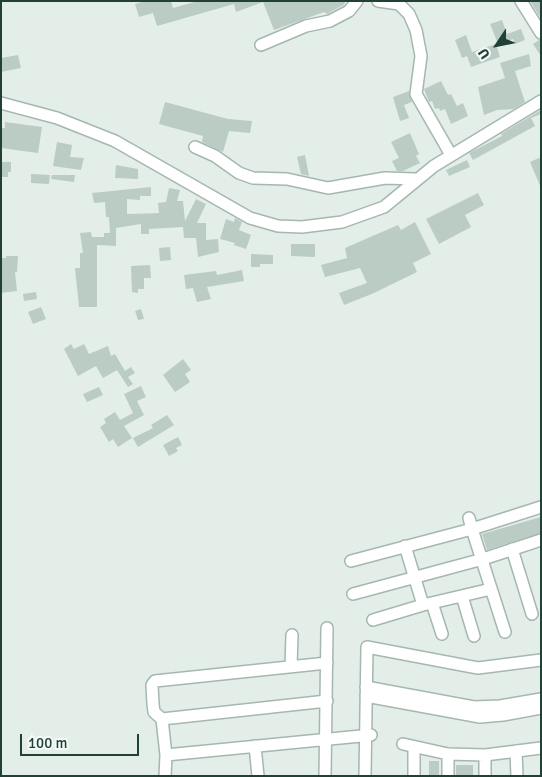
<!DOCTYPE html>
<html>
<head>
<meta charset="utf-8">
<style>
	body { margin:0 }
	#map { position:relative; width:542px; height:777px; overflow:hidden; background:#e3eee9; font-family:Signika,sans-serif }
	canvas { display:block }
	.frame { position:absolute; inset:0; border:2px solid #214137; pointer-events:none }
	.north { position:absolute; left:472px; top:20px; width:50px; height:50px; -webkit-text-stroke:4px #f4faf7; paint-order:stroke; rotate:236deg; font-size:14px; font-weight:700; line-height:20px; text-align:center; color:#214137 }
	.north::after { content:''; display:block; margin:auto; width:18px; height:22px; background:#214137; clip-path:polygon(50% 0,100% 100%,50% 72%,0 100%) }
	.scale { position:absolute; left:20px; top:734px; width:119px; height:22px; box-sizing:border-box; border:2px solid #214137; border-top:0; padding-left:6px; font-size:15px; line-height:18px; white-space:nowrap; color:#214137; -webkit-text-stroke:4px #f4faf7; paint-order:stroke }
</style>
</head>
<body>
<div id="map">
<canvas width="542" height="777"></canvas>
<div class="frame"></div>
<div class="north">U</div>
<div class="scale">100 m</div>
</div>
<script>
const ctx = document.querySelector('canvas').getContext('2d');
ctx.lineJoin = 'round';
function fillPath(path, color) { ctx.fillStyle = color; ctx.fill(path, 'evenodd'); }
const toPath = rows => new Path2D(rows.map(r => 'M' + r).join(''));
function strokePath(path, color, width, dash) { ctx.strokeStyle = color; ctx.lineWidth = width; ctx.lineCap = dash ? 'butt' : 'round'; ctx.setLineDash(dash || []); ctx.stroke(path); }
const building = toPath([
	[145,1,171,1,173,8,198,1,344,1,345,4,327,14,324,12,274,30,263,2,236,12,234,4,157,26,153,13,139,17,135,4],
	[530,1,541,1,541,17,540,17],
	[502,20,507,34,521,29,525,40,515,44,513,39,498,44,490,24],
	[466,35,472,52,496,44,500,57,471,67,467,56,462,58,455,40],
	[539,40,541,40,541,56,533,44],
	[529,54,531,66,515,71,525,102,514,109,497,110,484,115,478,87,505,78,500,63],
	[18,55,21,68,1,72,1,58],
	[441,81,448,95,451,94,457,106,463,103,468,116,451,124,445,109,440,111,439,108,435,109,432,101,429,102,424,89],
	[409,91,412,102,404,105,409,118,400,121,393,97],
	[165,102,228,119,252,121,250,133,229,131,223,152,202,142,203,136,159,124],
	[541,110,541,114,531,118,535,126,473,160,469,153,502,136,501,134],
	[5,122,42,127,38,153,1,148,1,128,5,128],
	[410,133,419,154,416,156,420,163,403,171,397,171,392,161,399,158,391,142],
	[57,142,72,145,70,157,84,158,81,170,53,166],
	[305,155,309,176,301,174,297,157],
	[541,157,541,188,530,162],
	[467,160,470,167,449,176,446,170],
	[1,162,11,162,11,172,8,172,8,177,1,177],
	[116,165,138,169,138,179,115,178],
	[31,174,50,175,49,184,31,183],
	[52,175,75,175,74,182,51,179],
	[151,187,151,196,140,196,140,200,127,199,127,214,159,213,158,203,166,202,169,188,180,190,177,201,183,201,185,221,196,199,206,204,197,223,206,223,206,240,218,239,219,252,198,257,196,238,184,238,183,227,149,229,149,234,141,234,141,224,116,228,116,246,97,245,97,307,79,307,75,268,80,268,80,253,83,253,80,233,91,232,92,237,104,237,104,233,110,233,109,217,106,217,105,202,94,203,92,193],
	[478,193,484,205,465,215,471,227,439,244,426,219],
	[235,218,242,222,239,230,251,235,246,249,234,245,235,243,220,239,226,219,234,222],
	[415,222,431,254,413,263,417,272,374,293,344,305,339,293,367,283,360,268,325,277,321,265,347,258,345,248,398,225,401,230],
	[291,244,315,244,315,257,291,256],
	[170,247,171,260,160,261,159,248],
	[251,254,273,255,273,264,260,264,260,267,251,267],
	[6,256,18,256,17,272,15,272,17,291,1,293,1,258,6,258],
	[150,265,151,278,144,278,144,289,138,289,138,293,132,292,131,266],
	[242,270,244,281,207,287,211,299,197,302,193,288,186,289,184,275,216,271,217,275],
	[36,292,37,299,24,301,23,294],
	[41,307,46,319,33,324,28,312],
	[141,309,144,319,138,320,135,311],
	[71,344,74,349,84,344,89,354,108,346,111,356,115,354,125,371,131,367,135,373,128,377,133,384,128,387,117,370,103,378,96,366,78,376,64,349],
	[183,359,191,370,185,374,190,382,175,392,163,375],
	[141,386,146,397,137,401,144,415,124,426,132,438,118,447,113,439,109,442,100,427,106,423,104,419,115,412,120,420,133,413,124,394],
	[99,387,103,395,87,402,83,394],
	[167,415,174,425,138,447,133,438,153,428,151,425],
	[178,437,182,445,176,448,178,451,169,456,163,445],
	[541,517,541,533,487,550,482,534],
	[429,761,439,761,439,776,429,776],
	[456,765,473,765,473,776,456,776]
]);
const minor = toPath([
	[378,1,399,4,409,14,416,30,421,56,416,94,451,155],
	[521,1,541,33],
	[261,45,306,26,330,21,349,11,357,1],
	[1,103,57,118,115,141,250,218,278,226,302,227,342,222,384,207,434,166,541,101],
	[195,147,215,156,239,173,253,178,287,179,328,188,385,178,415,179],
	[469,518,472,529,541,507],
	[405,546,423,605,491,589],
	[512,549,532,614],
	[351,561,472,529,505,632],
	[353,594,483,559,541,540],
	[462,596,474,636],
	[432,603,442,634],
	[373,620,423,605],
	[291,667,292,635],
	[366,687,474,707,500,706,541,699],
	[366,696,480,717,503,715,541,708],
	[162,719,327,701],
	[403,744,448,754,485,755,541,748],
	[255,746,258,776],
	[516,751,517,776],
	[448,754,448,776],
	[166,755,371,735],
	[485,755,485,776],
	[165,776,166,755,162,719,154,712,153,704,152,685,155,681,327,663],
	[325,776,327,628],
	[365,776,367,647,478,668,541,660],
	[414,776,414,747]
]);
fillPath(building, '#bbccc4');
strokePath(minor, '#a5b7b0', 14);
strokePath(minor, '#fff', 11);
</script>
</body>
</html>
